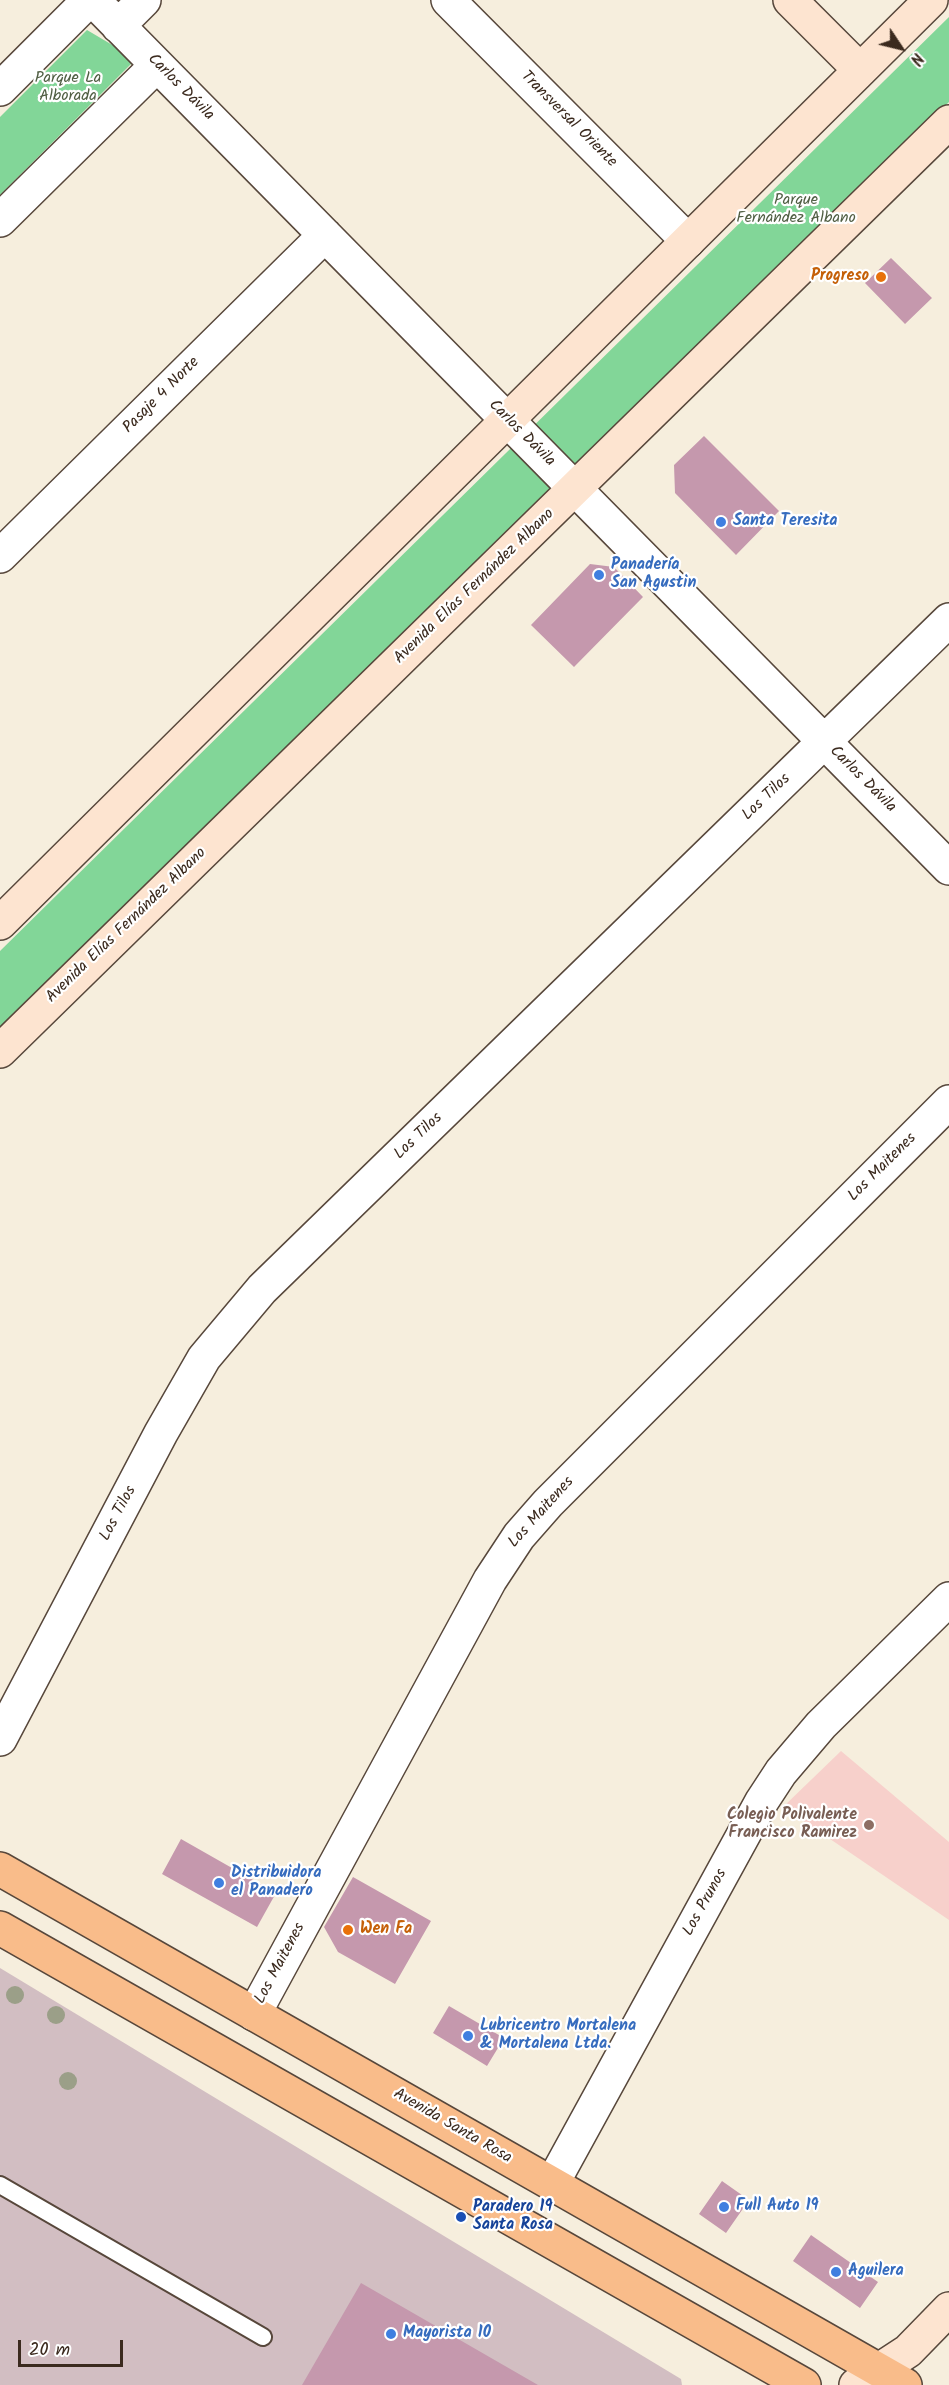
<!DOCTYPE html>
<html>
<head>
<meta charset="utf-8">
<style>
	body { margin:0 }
	#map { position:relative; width:949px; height:2385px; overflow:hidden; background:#f6eedd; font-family:Kalam,sans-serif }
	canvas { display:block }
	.north { position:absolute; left:871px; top:18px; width:60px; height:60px; -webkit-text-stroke:4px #fff; paint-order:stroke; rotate:125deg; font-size:16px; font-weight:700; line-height:24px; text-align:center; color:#3b2a1e }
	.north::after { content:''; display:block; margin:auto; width:21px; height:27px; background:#3b2a1e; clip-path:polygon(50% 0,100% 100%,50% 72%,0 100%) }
	.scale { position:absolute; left:18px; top:2340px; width:105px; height:27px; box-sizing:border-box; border:3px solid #3b2a1e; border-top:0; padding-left:8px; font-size:18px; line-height:21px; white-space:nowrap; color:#3b2a1e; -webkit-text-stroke:4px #fff; paint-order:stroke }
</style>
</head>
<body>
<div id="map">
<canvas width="949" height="2385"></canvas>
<div class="north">N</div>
<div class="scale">20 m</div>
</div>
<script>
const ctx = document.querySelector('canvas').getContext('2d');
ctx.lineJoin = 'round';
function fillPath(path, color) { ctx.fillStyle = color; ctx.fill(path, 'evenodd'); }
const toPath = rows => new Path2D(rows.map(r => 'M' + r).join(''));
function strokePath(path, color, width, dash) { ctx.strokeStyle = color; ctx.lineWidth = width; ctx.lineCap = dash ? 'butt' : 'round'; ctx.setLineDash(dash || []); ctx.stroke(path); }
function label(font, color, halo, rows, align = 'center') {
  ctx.font = font + ' Kalam,sans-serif'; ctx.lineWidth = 4.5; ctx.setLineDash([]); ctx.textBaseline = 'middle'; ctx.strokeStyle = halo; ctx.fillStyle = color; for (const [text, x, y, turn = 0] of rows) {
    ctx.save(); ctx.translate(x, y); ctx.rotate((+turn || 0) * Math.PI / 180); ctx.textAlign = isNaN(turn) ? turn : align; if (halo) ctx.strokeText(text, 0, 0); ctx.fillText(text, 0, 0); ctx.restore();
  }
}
const built = toPath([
	[841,1751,949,1842,949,1920,783,1807]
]);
const industrial = toPath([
	[0,1968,681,2379,682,2385,0,2385]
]);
const green = toPath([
	[949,17,949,102,0,1031,0,951],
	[87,30,136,59,0,195,0,117]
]);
const building = toPath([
	[891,258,932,298,905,324,865,283],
	[704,436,779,511,736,555,675,493,674,465],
	[590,564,614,567,643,597,574,667,531,625],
	[181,1839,276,1893,257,1927,162,1874],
	[353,1877,431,1921,395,1984,338,1952,324,1927],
	[449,2006,504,2038,487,2066,433,2033],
	[722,2181,749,2200,726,2233,699,2214],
	[811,2235,878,2282,860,2308,793,2261],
	[361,2283,538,2385,302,2385]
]);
const lane = toPath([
	[0,2185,263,2337]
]);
const street = toPath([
	[93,0,949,868],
	[448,0,688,241],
	[118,26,144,0],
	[0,89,89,0],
	[0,220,157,65],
	[0,556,325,235],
	[0,1739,161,1433,204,1358,262,1289,949,620],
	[254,2014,490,1580,519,1536,548,1503,949,1102],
	[552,2184,762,1801,781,1772,821,1725,949,1599]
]);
const secondary = toPath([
	[790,0,860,70],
	[0,923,931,0],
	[0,1051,949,122],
	[856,2385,908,2351,949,2309]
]);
const primary = toPath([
	[0,1869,905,2385],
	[0,1928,804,2385]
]);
const trees = [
	[15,1995],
	[56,2015],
	[68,2081]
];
const markers = [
	[881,277,6,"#e8710a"],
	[721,522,6,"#3f7fe0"],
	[599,575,6,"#3f7fe0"],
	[869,1825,6,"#8d6e63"],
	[219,1883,6,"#3f7fe0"],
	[348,1930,6,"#e8710a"],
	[468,2036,6,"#3f7fe0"],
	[724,2207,6,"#3f7fe0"],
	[461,2217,6,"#1a4fb4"],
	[836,2272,6,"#3f7fe0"],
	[391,2334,6,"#3f7fe0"]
];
const parkNames = [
	["Parque La",68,79],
	["Alborada",68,97],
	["Parque",796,201],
	["Fernández Albano",796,219]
];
const streetNames = [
	["Carlos Dávila",180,88,45],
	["Transversal Oriente",568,120,45],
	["Pasaje 4 Norte",162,396,-45],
	["Carlos Dávila",521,434,45],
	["Avenida Elías Fernández Albano",475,587,-44],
	["Carlos Dávila",862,780,45],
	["Los Tilos",767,798,-44],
	["Avenida Elías Fernández Albano",127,926,-44],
	["Los Tilos",419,1137,-44],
	["Los Maitenes",883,1168,-45],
	["Los Maitenes",542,1513,-48],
	["Los Tilos",119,1514,-62],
	["Los Prunos",706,1903,-61],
	["Los Maitenes",281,1964,-62],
	["Avenida Santa Rosa",452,2127,30]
];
const foodNames = [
	["Progreso",869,277],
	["Wen Fa",360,1930,"left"]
];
const shopNames = [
	["Santa Teresita",733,522],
	["Panadería",611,566],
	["San Agustin",611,584],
	["Distribuidora",231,1874],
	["el Panadero",231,1892],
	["Lubricentro Mortalena",480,2027],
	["& Mortalena Ltda.",480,2045],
	["Full Auto 19",736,2207],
	["Aguilera",848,2272],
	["Mayorista 10",403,2334]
];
const educationNames = [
	["Colegio Polivalente",857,1816],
	["Francisco Ramirez",857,1834]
];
const transitNames = [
	["Paradero 19",473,2208],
	["Santa Rosa",473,2226]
];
fillPath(built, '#f7d0cb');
fillPath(industrial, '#d2bec2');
fillPath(green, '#82d698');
fillPath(building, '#c598ad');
strokePath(lane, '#57473b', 20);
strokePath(street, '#57473b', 36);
strokePath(secondary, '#57473b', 36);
strokePath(primary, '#57473b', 36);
strokePath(lane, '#fff', 16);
strokePath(street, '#fff', 33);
strokePath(secondary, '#fde4d0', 33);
strokePath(primary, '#f9bc8a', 33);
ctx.fillStyle = '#9b9f88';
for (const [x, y] of trees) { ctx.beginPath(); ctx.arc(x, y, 9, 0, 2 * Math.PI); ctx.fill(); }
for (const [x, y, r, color] of markers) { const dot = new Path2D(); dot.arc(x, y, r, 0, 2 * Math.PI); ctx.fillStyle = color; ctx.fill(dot); strokePath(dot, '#fff', 2); }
label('16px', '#505e43', '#fff', parkNames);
label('16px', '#3b2a1e', '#fff', streetNames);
label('bold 16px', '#c56008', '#fff', foodNames, 'right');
label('bold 16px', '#366cbe', '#fff', shopNames, 'left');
label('bold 16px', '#785e54', '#fff', educationNames, 'right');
label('bold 16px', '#164399', '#fff', transitNames, 'left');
</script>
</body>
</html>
